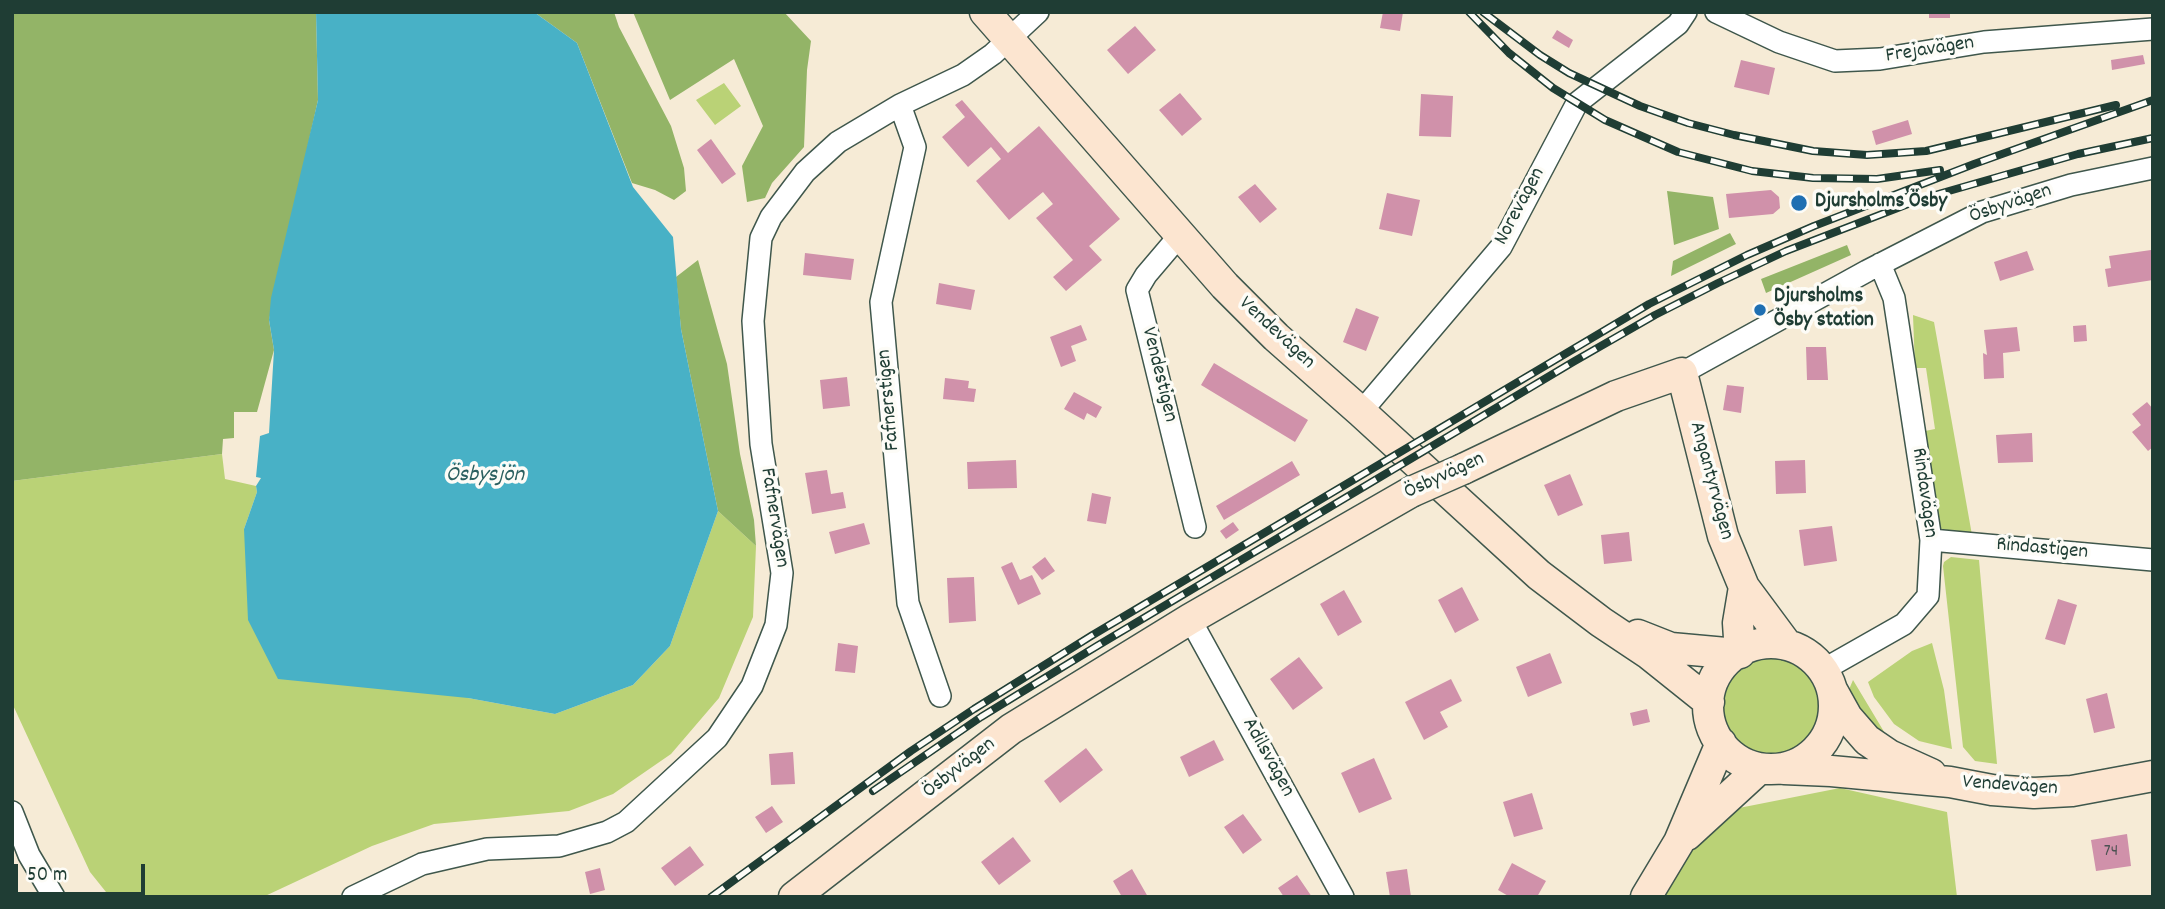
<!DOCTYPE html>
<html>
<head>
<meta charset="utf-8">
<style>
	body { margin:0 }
	#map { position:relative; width:2165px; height:909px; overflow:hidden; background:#f6ebd6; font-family:Dekko,sans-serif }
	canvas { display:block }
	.frame { position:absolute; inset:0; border:14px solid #1f3d34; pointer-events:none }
	.scale { position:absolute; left:14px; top:864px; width:131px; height:32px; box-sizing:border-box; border:4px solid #1f3d34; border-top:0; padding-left:9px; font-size:21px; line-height:24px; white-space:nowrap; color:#1f3d34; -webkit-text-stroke:5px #fdfcf7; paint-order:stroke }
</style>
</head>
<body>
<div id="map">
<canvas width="2165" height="909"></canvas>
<div class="frame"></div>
<div class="scale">50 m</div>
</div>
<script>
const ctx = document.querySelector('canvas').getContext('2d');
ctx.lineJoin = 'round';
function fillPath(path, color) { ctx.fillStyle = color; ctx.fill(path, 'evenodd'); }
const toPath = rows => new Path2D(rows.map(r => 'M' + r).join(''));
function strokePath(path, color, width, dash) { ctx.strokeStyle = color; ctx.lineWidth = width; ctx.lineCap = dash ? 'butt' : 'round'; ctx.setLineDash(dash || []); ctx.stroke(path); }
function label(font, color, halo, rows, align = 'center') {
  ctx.font = font + ' Dekko,sans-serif'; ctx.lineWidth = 7; ctx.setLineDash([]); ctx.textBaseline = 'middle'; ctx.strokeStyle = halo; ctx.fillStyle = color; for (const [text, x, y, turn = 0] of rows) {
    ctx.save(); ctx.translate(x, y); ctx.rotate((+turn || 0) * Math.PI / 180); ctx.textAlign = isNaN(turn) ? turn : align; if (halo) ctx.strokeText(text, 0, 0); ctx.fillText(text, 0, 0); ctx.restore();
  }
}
const green = toPath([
	[724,83,741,106,715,125,696,100],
	[1913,315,1934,322,1972,535,1944,535,1936,522,1920,432,1935,429,1926,368,1915,368],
	[222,454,225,479,256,486,257,492,244,529,468,698,555,714,633,685,670,646,718,511,756,546,753,617,719,698,671,754,613,794,569,811,434,824,372,846,263,897,110,897,90,872,12,703,12,481],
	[1951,557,1979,560,1997,764,1975,761,1963,747,1943,566,1944,562],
	[1932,643,1944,690,1952,749,1919,741,1894,724,1874,697,1868,682,1912,651],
	'1718 705a52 52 0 1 1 104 0a52 52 0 1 1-104 0Z',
	[1853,680,1889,740,1869,733,1848,692],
	[1840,788,1947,812,1957,897,1659,897,1708,824,1739,808]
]);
const forest = toPath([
	[12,12,316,12,318,100,269,320,274,350,257,412,234,412,234,438,223,439,222,454,12,481],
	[534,12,614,12,619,27,671,126,684,168,686,191,674,200,655,190,632,183,577,43],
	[633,12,784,12,811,41,807,70,804,147,772,183,765,198,747,202,742,166,763,126,734,59,670,100],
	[1667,191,1713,197,1719,229,1674,245],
	[1730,233,1736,244,1671,276,1673,261],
	[1847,245,1851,255,1766,293,1761,279],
	[698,260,727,364,740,454,754,520,756,546,718,511,681,329,676,277]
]);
const water = toPath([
	[316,12,534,12,577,43,633,187,673,237,681,329,718,511,670,646,633,685,555,714,468,698,278,679,248,620,244,529,257,492,256,486,261,478,256,477,260,436,269,433,274,350,269,320,271,298,318,100]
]);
const building = toPath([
	[1383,12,1403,12,1400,31,1380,28],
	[1929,12,1950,12,1950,18,1929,18],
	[1135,26,1156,50,1128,74,1107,50],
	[1557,30,1573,40,1569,48,1552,38],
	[2143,55,2145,64,2112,70,2111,60],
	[1741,60,1775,68,1769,95,1734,87],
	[1180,93,1202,119,1182,136,1159,110],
	[1421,94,1453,96,1451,137,1419,136],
	[962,100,1008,153,1039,126,1120,219,1089,246,1102,260,1066,291,1053,277,1073,260,1036,218,1053,204,1043,192,1009,220,976,181,1001,159,991,147,968,167,942,137,965,117,955,105],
	[1908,120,1912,134,1876,145,1872,131],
	[711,139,736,174,722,184,697,150],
	[1255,184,1277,209,1260,223,1238,197],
	[1771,190,1779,197,1780,208,1773,214,1729,218,1726,194],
	[1387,193,1420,200,1412,236,1379,229],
	[2151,250,2153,280,2108,287,2105,269,2111,268,2109,256],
	[2027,251,2034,270,2000,281,1994,262],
	[805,253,854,259,851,280,803,275],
	[939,283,975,290,971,310,936,304],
	[1356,308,1379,317,1366,351,1343,342],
	[1081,325,1087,340,1071,346,1076,361,1061,367,1050,337],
	[2086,325,2087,341,2074,342,2073,326],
	[2017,327,2020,351,2003,353,2004,378,1984,379,1983,353,1987,355,1984,330],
	[1806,347,1826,347,1828,380,1807,380],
	[1214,363,1308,420,1295,442,1201,385],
	[847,377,850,406,823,409,820,380],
	[945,378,969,381,968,388,976,389,974,402,943,399],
	[1727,385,1744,387,1741,413,1723,410],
	[1074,392,1102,407,1096,418,1087,413,1084,420,1064,409],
	[2147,402,2153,409,2153,447,2148,451,2132,432,2141,425,2132,414],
	[2032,433,2033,462,1998,463,1996,435],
	[1016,460,1017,488,968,489,967,462],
	[1805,460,1806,493,1776,494,1775,461],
	[1292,461,1300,475,1224,520,1216,506],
	[827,470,831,494,843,492,846,508,812,514,805,473],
	[1570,474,1583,505,1558,516,1544,485],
	[1092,493,1111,497,1106,524,1087,521],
	[1233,522,1239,530,1226,539,1220,531],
	[864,523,870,544,835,554,829,532],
	[1832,526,1837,561,1804,566,1799,530],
	[1629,532,1632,561,1604,564,1601,535],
	[1045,557,1055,571,1042,580,1032,567],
	[1012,562,1020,580,1032,575,1041,594,1018,605,1001,567],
	[974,577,976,621,949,623,947,578],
	[1462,587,1479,620,1455,633,1438,600],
	[1344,590,1362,622,1338,636,1320,604],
	[2058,599,2077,605,2065,645,2045,639],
	[838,643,858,646,855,673,835,671],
	[1550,653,1562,683,1528,697,1516,667],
	[1299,657,1323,688,1293,710,1270,679],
	[1451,679,1462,701,1440,712,1448,727,1424,740,1405,702],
	[2107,693,2115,728,2094,733,2086,699],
	[1647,709,1650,722,1633,726,1630,713],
	[1214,740,1224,760,1189,777,1180,757],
	[1086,748,1103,770,1060,803,1044,781],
	[793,752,795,784,771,785,769,754],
	[1374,758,1392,799,1359,813,1341,773],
	[1532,793,1543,829,1514,837,1503,802],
	[772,806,783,822,766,833,755,817],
	[1243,814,1262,840,1243,854,1224,827],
	[2127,834,2131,866,2096,871,2091,840],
	[1013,837,1031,861,999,885,981,862],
	[690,846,704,865,675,886,661,868],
	[1512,863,1546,881,1537,897,1510,897,1498,890],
	[600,868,605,890,590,894,585,872],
	[1132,869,1148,897,1122,897,1113,881],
	[1407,869,1411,897,1390,897,1386,872],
	[1297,875,1312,897,1284,897,1278,888]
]);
const street = toPath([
	[1716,12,1779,42,1835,61,1880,59,1984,42,2153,29],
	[900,105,915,147,881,302,908,603,940,696],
	[1180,235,1146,275,1137,290,1195,527],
	[1682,373,1867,271,1982,212,2071,185,2153,168],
	[1361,412,1501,247,1577,103,1678,24,1686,12],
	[1931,540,2153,560],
	[1190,619,1343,897],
	[1823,670,1904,624,1928,596,1931,540,1894,298,1880,264],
	[12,812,29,855,54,897],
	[353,897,422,864,487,849,559,846,607,832,626,822,717,738,752,686,776,625,782,573,761,444,753,321,761,238,771,217,805,172,838,142,900,105,963,75,993,54,1038,12]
]);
const secondary = toPath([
	[985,12,1225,286,1276,337,1361,412,1539,575,1601,622,1649,654,1709,702],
	[1463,469,1616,396,1682,373,1723,536,1744,587,1787,645],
	[1638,635,1671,648,1737,654],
	'1708 706a63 63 0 1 1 126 0a63 63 0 1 1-126 0Z',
	[1740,653,1738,623,1744,587],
	[1832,690,1847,717,1867,740,1889,755,1931,774],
	[1784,769,1831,771,1950,782,1992,790,2034,793,2072,791,2153,776],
	[1687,835,1759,769],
	[794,897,1011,729,1190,619,1411,492],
	[1646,897,1679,842,1721,743]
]);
const rail = toPath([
	[1469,12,1509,53,1553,88,1605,120,1678,152,1752,171,1813,178,1877,179,1940,170],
	[1483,12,1540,55,1569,73,1640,106,1688,123,1734,135,1813,151,1867,155,1926,151,2116,105],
	[873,791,981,717,1097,646,1573,362,1655,315,1718,283,1786,251,1921,199,2078,154,2153,138],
	[711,897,911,751,974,709,1091,636,1649,304,1747,255,1814,226,1974,164,2153,100]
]);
const secondaryBridge = toPath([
	[1411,492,1463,469]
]);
const markers = [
	[1799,203,9,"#1f6fb2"],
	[1760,310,7,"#1f6fb2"]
];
const numberNames = [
	["74",2111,853]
];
const streetNames = [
	["Frejavägen",1930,51,-9],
	["Ösbyvägen",2011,205,-19],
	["Norevägen",1521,207,-62],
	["Vendevägen",1276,334,43],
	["Vendestigen",1158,375,76],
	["Fafnerstigen",890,400,-95],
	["Ösbyvägen",1445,477,-25],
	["Angantyrvägen",1710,481,75],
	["Rindavägen",1923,493,82],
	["Fafnervägen",773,518,81],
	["Rindastigen",2042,550,5],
	["Adilsvägen",1267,758,61],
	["Ösbyvägen",960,769,-38],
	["Vendevägen",2010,787,4]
];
const poiNames = [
	["Djursholms Ösby",1815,203],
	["Djursholms",1774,298],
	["Ösby station",1774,322]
];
const waterNames = [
	["Ösbysjön",485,477]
];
fillPath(green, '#bad276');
fillPath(forest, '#93b467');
fillPath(water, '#48b1c6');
fillPath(building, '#d091aa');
strokePath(street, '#3f574c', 24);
strokePath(secondary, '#3f574c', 33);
strokePath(street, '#fff', 21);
strokePath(secondary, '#fce5d0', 30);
strokePath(rail, '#1f3d34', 8);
strokePath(rail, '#fdfcf7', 5, [16]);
strokePath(secondaryBridge, '#3f574c', 33, []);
strokePath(secondaryBridge, '#fce5d0', 30);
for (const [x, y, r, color] of markers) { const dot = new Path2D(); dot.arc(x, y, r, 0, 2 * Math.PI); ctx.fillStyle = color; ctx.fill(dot); strokePath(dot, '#fdfcf7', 2.5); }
label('18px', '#4b5252', null, numberNames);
label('21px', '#1f3d34', '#fdfcf7', streetNames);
label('bold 21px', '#1f3d34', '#fdfcf7', poiNames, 'left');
label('italic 23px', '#2b6060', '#fdfcf7', waterNames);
</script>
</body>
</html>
